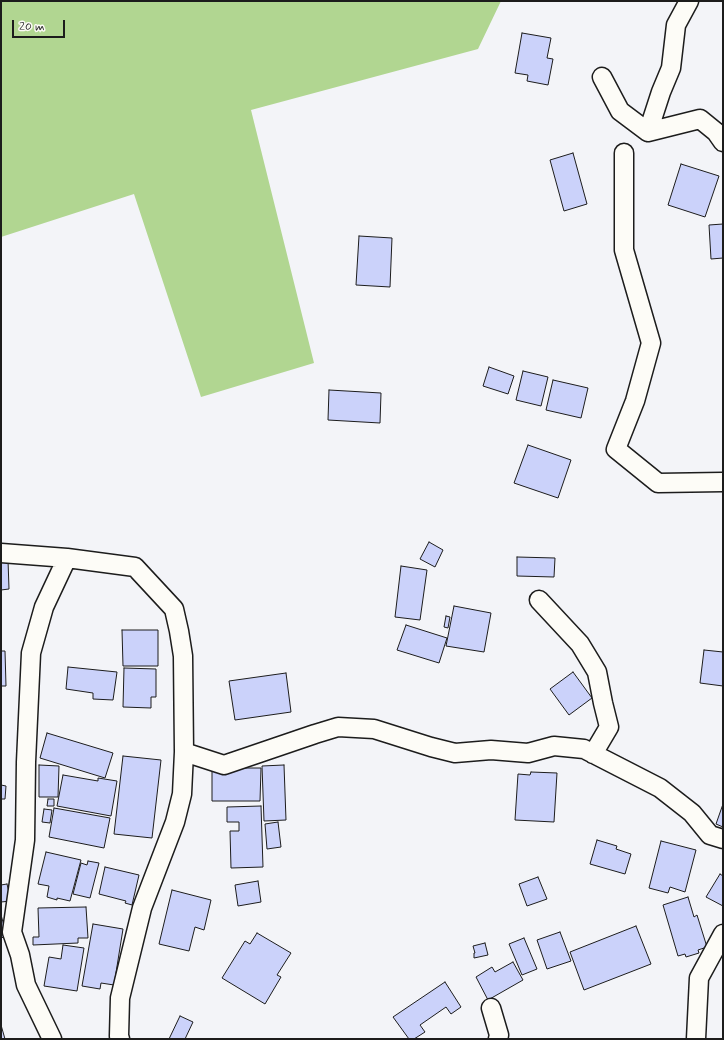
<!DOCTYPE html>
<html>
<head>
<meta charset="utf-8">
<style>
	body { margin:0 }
	#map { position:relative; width:724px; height:1040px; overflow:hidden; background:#f3f4f8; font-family:Mynerve,sans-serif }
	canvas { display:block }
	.frame { position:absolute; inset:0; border:2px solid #1c1c1c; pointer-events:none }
	.scale { position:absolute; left:12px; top:20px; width:53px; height:18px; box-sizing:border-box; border:2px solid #1c1c1c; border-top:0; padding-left:5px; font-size:12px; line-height:14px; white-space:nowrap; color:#1c1c1c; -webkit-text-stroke:3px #fdfcf7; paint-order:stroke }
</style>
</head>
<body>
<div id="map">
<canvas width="724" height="1040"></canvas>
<div class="frame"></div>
<div class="scale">20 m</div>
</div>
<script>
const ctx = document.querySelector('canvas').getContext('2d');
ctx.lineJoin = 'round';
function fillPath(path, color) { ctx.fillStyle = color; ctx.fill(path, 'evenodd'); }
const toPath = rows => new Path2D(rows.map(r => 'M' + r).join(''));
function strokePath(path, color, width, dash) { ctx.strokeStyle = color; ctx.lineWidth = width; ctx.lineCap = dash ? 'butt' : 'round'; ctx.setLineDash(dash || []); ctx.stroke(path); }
const green = toPath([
	[1,1,501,1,478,49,251,110,314,363,201,397,134,194,1,237]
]);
const building = toPath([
	[522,33,551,38,547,58,553,59,548,85,527,81,528,75,515,73,522,33],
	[573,153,587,204,564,211,550,160,573,153],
	[681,164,719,176,705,217,668,205,681,164],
	[723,224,723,258,711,259,709,225,723,224],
	[359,236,392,238,390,287,356,285,359,236],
	[489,367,514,376,508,394,483,386,489,367],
	[523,371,548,377,541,406,516,400,523,371],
	[553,380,588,388,581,418,546,410,553,380],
	[329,390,381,393,380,423,328,420,329,390],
	[528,445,571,460,558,498,514,483,528,445],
	[429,542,443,550,435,567,420,559,429,542],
	[517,557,555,558,554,577,517,576,517,557],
	[8,560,9,589,1,590,1,561,8,560],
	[401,566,427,570,420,620,395,617,401,566],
	[454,606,491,613,484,652,446,646,454,606],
	[446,616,450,617,448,628,444,627,446,616],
	[406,625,447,638,439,663,397,650,406,625],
	[122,630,158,630,158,666,123,666,122,630],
	[704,650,723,652,723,686,700,683,704,650],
	[1,651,5,651,6,686,1,686,1,651],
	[68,667,117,672,113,700,93,699,93,693,66,689,68,667],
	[124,668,156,669,156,697,151,697,151,708,123,707,124,668],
	[573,672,592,698,569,715,550,689,573,672],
	[286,673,291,712,235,720,229,681,286,673],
	[47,733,113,753,105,778,40,758,47,733],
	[123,756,161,760,152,838,114,834,123,756],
	[39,765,59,766,58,797,39,797,39,765],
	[284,765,286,820,264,821,262,766,284,765],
	[212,768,261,768,260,801,212,801,212,768],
	[531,772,557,773,554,822,515,820,518,774,530,775,531,772],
	[63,775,98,781,98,778,117,781,111,816,57,806,63,775],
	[1,785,6,786,5,799,1,799,1,785],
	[48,799,54,799,54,806,47,806,48,799],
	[723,804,723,827,716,824,723,804],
	[261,806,263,867,231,868,230,831,239,831,239,822,227,822,227,807,261,806],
	[54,808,110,818,104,848,49,837,54,808],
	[44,809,52,810,50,823,42,822,44,809],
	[278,822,281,847,267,849,265,824,278,822],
	[597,840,617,846,616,849,631,854,625,874,590,864,597,840],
	[661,841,696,850,685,892,670,887,668,893,649,888,661,841],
	[46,852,81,860,70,901,57,898,57,900,47,897,49,886,38,884,46,852],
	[88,861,99,863,90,898,73,894,81,863,87,865,88,861],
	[105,867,139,875,132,905,125,903,126,901,99,894,105,867],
	[720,874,723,876,723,906,706,897,720,874],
	[538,877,547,899,527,906,519,884,538,877],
	[258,881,261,902,238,906,235,885,258,881],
	[7,884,11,901,1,902,1,885,7,884],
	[172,890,211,900,204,930,195,927,189,951,159,944,172,890],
	[688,897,694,917,697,915,707,947,698,950,699,953,686,957,685,954,678,956,663,905,688,897],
	[86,907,88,938,78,938,78,943,33,945,33,937,39,937,38,908,86,907],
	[1,915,7,936,1,938,1,915],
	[93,924,123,929,114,985,101,983,100,989,82,986,93,924],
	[636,926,651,964,584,990,570,952,636,926],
	[560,932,571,961,547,969,537,940,560,932],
	[257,933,291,953,277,975,281,977,265,1004,222,978,245,941,250,944,257,933],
	[524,938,537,969,522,975,509,944,524,938],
	[485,943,488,955,474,958,474,953,475,953,473,946,485,943],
	[63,945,84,948,77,991,44,986,49,957,61,959,63,945],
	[513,962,523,980,488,1000,476,977,492,967,495,972,513,962],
	[445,982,461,1007,451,1014,446,1007,420,1025,425,1032,414,1039,409,1039,393,1017,445,982],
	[180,1016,193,1022,185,1039,169,1039,180,1016],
	[1,1025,5,1039,1,1039,1,1025]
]);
const street = toPath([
	[602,77,620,111,648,132,700,119,716,132,723,142],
	[648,132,661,92,671,68,676,25,689,1],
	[624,153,624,250,651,343,635,401,616,449,658,483,723,482],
	[1,553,67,558,135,567,174,609,179,631,183,656,184,752],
	[539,600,580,644,597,672,603,703,609,727,593,754],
	[491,1008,499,1035,498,1039],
	[52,1039,26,985,20,955,12,932,25,840,26,762,31,653,44,607,67,558],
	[120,1039,119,1036,120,998,142,908,175,822,182,794,184,752,224,765,315,734,338,727,374,729,431,747,455,753,491,750,528,753,554,746,584,749,660,788,692,813,710,835,723,839],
	[696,1039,699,978,723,934]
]);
fillPath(green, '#b1d691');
fillPath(building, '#cbd2fa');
strokePath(building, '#1c1c1c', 1);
strokePath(street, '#1c1c1c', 21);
strokePath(street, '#fdfcf7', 18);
</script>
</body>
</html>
